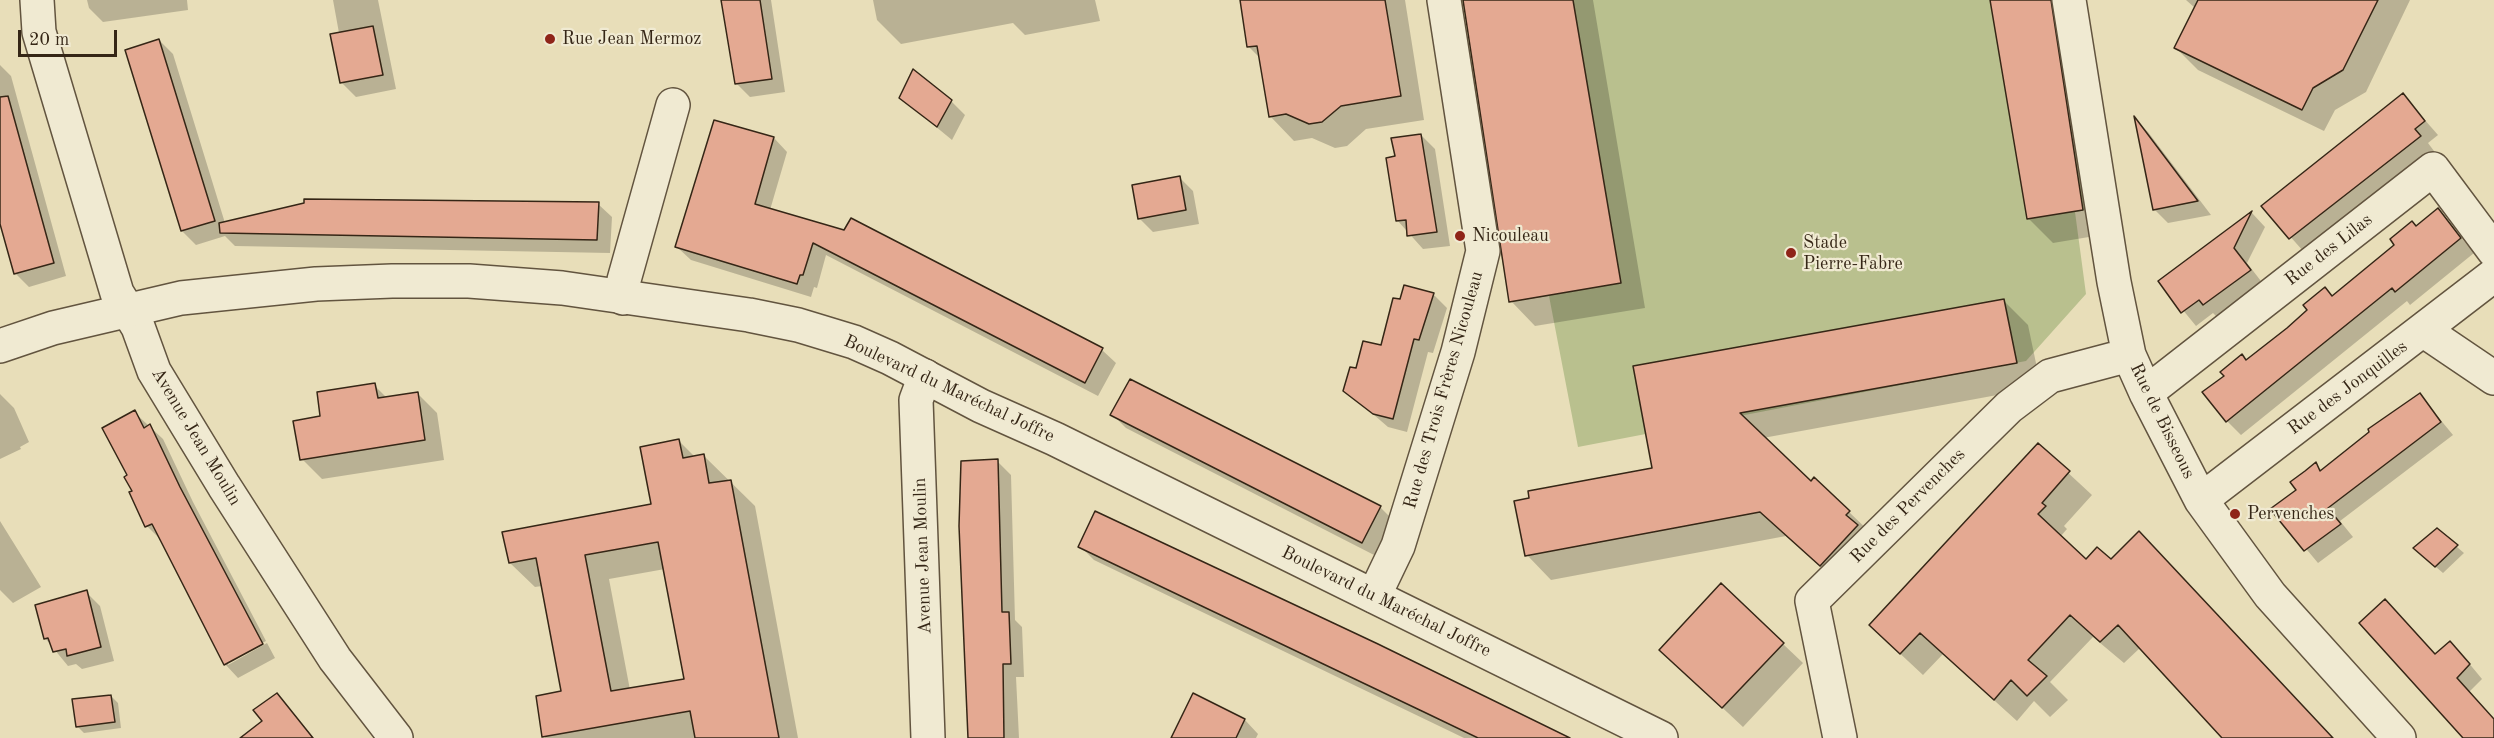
<!DOCTYPE html>
<html>
<head>
<meta charset="utf-8">
<style>
	body { margin:0 }
	#map { position:relative; width:2494px; height:738px; overflow:hidden; background:#e8deb9; font-family:"Old Standard TT",serif }
	canvas { display:block }
	.scale { position:absolute; left:18px; top:30px; width:99px; height:27px; box-sizing:border-box; border:3px solid #352616; border-top:0; padding-left:8px; font-size:18px; line-height:21px; white-space:nowrap; color:#352616; -webkit-text-stroke:4px #f0ead2; paint-order:stroke }
</style>
</head>
<body>
<div id="map">
<canvas width="2494" height="738"></canvas>
<div class="scale">20 m</div>
</div>
<script>
const ctx = document.querySelector('canvas').getContext('2d');
ctx.lineJoin = 'round';
function fillPath(path, color) { ctx.fillStyle = color; ctx.fill(path, 'evenodd'); }
const toPath = rows => new Path2D(rows.map(r => 'M' + r).join(''));
function strokePath(path, color, width, dash) { ctx.strokeStyle = color; ctx.lineWidth = width; ctx.lineCap = dash ? 'butt' : 'round'; ctx.setLineDash(dash || []); ctx.stroke(path); }
function label(font, color, halo, rows, align = 'center') {
  ctx.font = font + ' "Old Standard TT",serif'; ctx.lineWidth = 4.5; ctx.setLineDash([]); ctx.textBaseline = 'middle'; ctx.strokeStyle = halo; ctx.fillStyle = color; for (const [text, x, y, turn = 0] of rows) {
    ctx.save(); ctx.translate(x, y); ctx.rotate((+turn || 0) * Math.PI / 180); ctx.textAlign = isNaN(turn) ? turn : align; if (halo) ctx.strokeText(text, 0, 0); ctx.fillText(text, 0, 0); ctx.restore();
  }
}
const green = toPath([
	[1459,0,2060,0,2095,208,2075,212,2086,294,2026,361,1578,447,1549,296,1509,302]
]);
const shadow = toPath([
	[87,0,187,0,188,10,103,22,89,8],
	[333,0,378,0,396,89,356,97,342,83,339,33],
	[723,0,771,0,785,92,750,97,736,83],
	[873,0,1095,0,1100,21,1025,35,1013,23,901,44,877,20],
	[1251,0,1405,0,1424,120,1366,129,1347,146,1335,148,1312,138,1294,141,1270,116,1260,58,1248,46],
	[1464,0,1593,0,1645,308,1535,326,1511,301],
	[1991,0,2080,0,2107,234,2053,243,2028,218],
	[2186,0,2410,0,2366,92,2335,110,2324,131,2198,70,2176,48,2195,8],
	[159,40,173,54,225,223,598,204,612,217,610,253,235,246,225,236,196,245,182,231],
	[0,65,11,76,66,276,29,287,15,273,0,218],
	[2403,95,2438,135,2428,143,2434,151,2304,252,2263,206],
	[901,98,951,101,965,115,952,140],
	[2137,121,2148,132,2211,215,2168,223,2154,209],
	[1421,135,1435,149,1450,246,1423,249,1397,220,1397,158],
	[774,138,787,152,770,210,845,232,851,220,1102,350,1116,363,1098,396,826,255,817,288,814,287,811,297,691,260,677,247],
	[1179,177,1193,191,1199,224,1153,232,1139,218],
	[2438,210,2474,253,2410,305,2407,301,2241,435,2227,421,2247,361,2333,297],
	[2252,213,2265,227,2247,263,2264,285,2218,318,2213,313,2196,326,2160,282],
	[1433,294,1447,308,1433,353,1428,352,1407,432,1388,427,1345,390,1357,370,1382,347,1401,301],
	[2003,300,2028,325,2041,387,1763,438,1811,484,1849,512,1874,536,1846,590,1786,536,1551,580,1527,555,1653,469,1634,368],
	[374,385,387,398,417,393,437,413,444,460,322,479,302,459],
	[0,394,14,408,29,442,20,447,21,449,0,459],
	[2420,395,2453,435,2340,521,2353,537,2318,563,2273,509,2298,490,2316,464,2322,471],
	[134,412,163,439,193,502,266,641,228,661,228,665,267,643,275,658,238,678,225,664,160,539,147,526,129,476],
	[1112,414,1380,507,1394,521,1376,556,1126,428],
	[678,440,695,457,703,455,755,506,798,738,545,738,563,693,542,586,535,587,510,563,653,505],
	[665,569,686,680,630,690,609,579],
	[2038,445,2092,495,2064,526,2067,529,2060,537,2086,561,2332,738,2224,738,2141,647,2124,663,2093,637,2050,682,2068,700,2050,717,2034,701,2017,721,1943,654,1923,675,1893,647],
	[997,461,1011,475,1015,620,1022,627,1024,677,1016,677,1019,738,969,738],
	[0,521,41,587,13,603,0,590],
	[2437,530,2464,553,2443,573,2422,555],
	[1080,546,1567,738,1464,738,1094,560],
	[86,592,100,606,114,661,82,669,76,664,68,666,45,638],
	[1783,644,1803,663,1743,727,1681,669],
	[2436,655,2463,656,2482,679,2469,692,2494,720,2494,738,2465,738],
	[277,695,290,709,314,738,264,738,264,721],
	[1193,695,1245,720,1258,734,1256,738,1173,738],
	[111,696,118,703,121,728,84,733,77,726]
]);
const building = toPath([
	[721,0,760,0,772,79,735,84,721,0],
	[1240,0,1385,0,1401,96,1341,106,1322,122,1309,124,1286,114,1269,117,1257,46,1247,47,1240,0],
	[1463,0,1573,0,1621,283,1509,302,1463,0],
	[1990,0,2051,0,2083,210,2027,219,1990,0],
	[2198,0,2378,0,2343,70,2313,88,2302,110,2174,48,2198,0],
	[373,26,383,75,340,83,330,34,373,26],
	[159,39,215,221,181,231,125,50,159,39],
	[913,69,952,100,937,127,899,98,913,69],
	[2403,93,2425,121,2415,129,2421,136,2289,239,2261,206,2403,93],
	[8,96,54,263,14,274,0,224,0,97,8,96],
	[2134,116,2198,201,2153,210,2134,116],
	[714,120,774,137,755,204,844,230,851,218,1103,348,1085,383,813,243,803,275,800,275,797,284,675,247,714,120],
	[1421,134,1437,232,1407,236,1406,220,1396,221,1386,158,1395,156,1391,138,1421,134],
	[1180,176,1186,210,1138,219,1132,185,1180,176],
	[304,199,599,202,597,240,220,233,219,223,304,203,304,199],
	[2438,208,2461,238,2395,292,2392,288,2226,422,2202,392,2224,376,2220,372,2242,354,2246,360,2287,328,2307,310,2303,305,2325,287,2332,296,2394,245,2390,239,2412,221,2416,226,2438,208],
	[2252,211,2234,248,2251,270,2203,305,2199,300,2181,313,2158,281,2252,211],
	[1404,285,1434,293,1419,340,1414,339,1393,419,1373,414,1343,391,1350,367,1356,368,1363,341,1381,345,1393,298,1400,299,1404,285],
	[2004,299,2017,363,1740,413,1811,481,1814,477,1850,511,1846,515,1858,525,1820,566,1760,512,1525,556,1514,501,1529,498,1528,491,1652,468,1633,366,2004,299],
	[1130,379,1381,506,1362,543,1110,415,1130,379],
	[375,383,378,398,418,392,425,440,300,460,293,421,320,416,317,392,375,383],
	[2420,393,2441,422,2328,508,2341,524,2304,551,2270,509,2296,490,2290,482,2305,471,2316,462,2320,471,2369,432,2368,429,2420,393],
	[135,410,144,428,150,424,180,487,263,644,224,665,152,524,145,527,129,492,132,491,124,477,127,475,102,428,135,410],
	[679,439,683,458,704,454,709,483,731,480,779,738,695,738,690,711,542,737,536,696,561,691,536,558,509,563,502,532,651,504,640,447,679,439],
	[658,542,684,679,611,691,585,555,658,542],
	[2038,443,2070,471,2042,503,2046,506,2038,514,2086,559,2097,547,2111,559,2139,531,2333,738,2222,738,2118,625,2100,642,2070,615,2028,660,2047,676,2027,696,2011,680,1994,700,1920,633,1900,654,1869,625,2038,443],
	[998,459,1002,612,1009,612,1011,664,1003,664,1004,738,968,738,959,526,961,461,998,459],
	[1095,511,1378,644,1570,738,1478,738,1426,713,1078,547,1095,511],
	[2437,528,2458,545,2435,567,2413,548,2437,528],
	[1721,583,1784,643,1722,708,1659,650,1721,583],
	[87,590,101,647,67,656,66,649,53,652,48,638,44,639,35,605,87,590],
	[2385,599,2435,654,2450,641,2470,664,2457,678,2494,719,2494,738,2463,738,2359,623,2385,599],
	[277,693,313,738,240,738,262,721,253,710,277,693],
	[1193,693,1245,719,1236,738,1171,738,1193,693],
	[111,695,115,722,76,727,72,699,111,695]
]);
const minor = toPath([
	[37,0,39,32,117,293,138,327,154,371,224,486,335,659,396,738],
	[2069,0,2114,282,2129,355,2146,393,2201,500,2270,595,2399,738],
	[623,298,624,280,673,105],
	[2423,330,2494,378],
	[925,376,916,400,928,738],
	[2146,393,2433,169,2494,251],
	[2201,500,2494,275],
	[1374,596,1398,546,1458,352,1483,251,1444,0],
	[1840,738,1812,601,2009,407,2050,376,2129,355]
]);
const tertiary = toPath([
	[0,346,53,328,181,298,316,284,392,281,469,281,562,288,749,315,798,325,854,342,890,358,981,406,1055,439,1661,738]
]);
const markers = [
	[550,39,6,"#8f2418"],
	[1460,236,6,"#8f2418"],
	[1791,253,6,"#8f2418"],
	[2235,514,6,"#8f2418"]
];
const poiNames = [
	["Rue Jean Mermoz",562,39],
	["Nicouleau",1472,236],
	["Stade",1803,243],
	["Pierre-Fabre",1803,264],
	["Pervenches",2247,514]
];
const streetNames = [
	["Rue des Lilas",2329,250,-38],
	["Rue des Jonquilles",2348,388,-37],
	["Boulevard du Maréchal Joffre",949,389,25],
	["Rue des Trois Frères Nicouleau",1444,390,-74],
	["Rue de Bisseous",2162,421,64],
	["Avenue Jean Moulin",196,437,59],
	["Rue des Pervenches",1908,506,-45],
	["Avenue Jean Moulin",923,556,-92],
	["Boulevard du Maréchal Joffre",1386,602,26]
];
fillPath(green, '#b9c08e');
fillPath(shadow, '#0003');
fillPath(building, '#e4a992');
strokePath(building, '#352616', 1.5);
strokePath(minor, '#62543f', 36);
strokePath(tertiary, '#62543f', 36);
strokePath(minor, '#f0ead2', 33);
strokePath(tertiary, '#f0ead2', 33);
for (const [x, y, r, color] of markers) { const dot = new Path2D(); dot.arc(x, y, r, 0, 2 * Math.PI); ctx.fillStyle = color; ctx.fill(dot); strokePath(dot, '#f0ead2', 2); }
label('18px', '#352616', '#f0ead2', poiNames, 'left');
label('18px', '#352616', '#f0ead2', streetNames);
</script>
</body>
</html>
